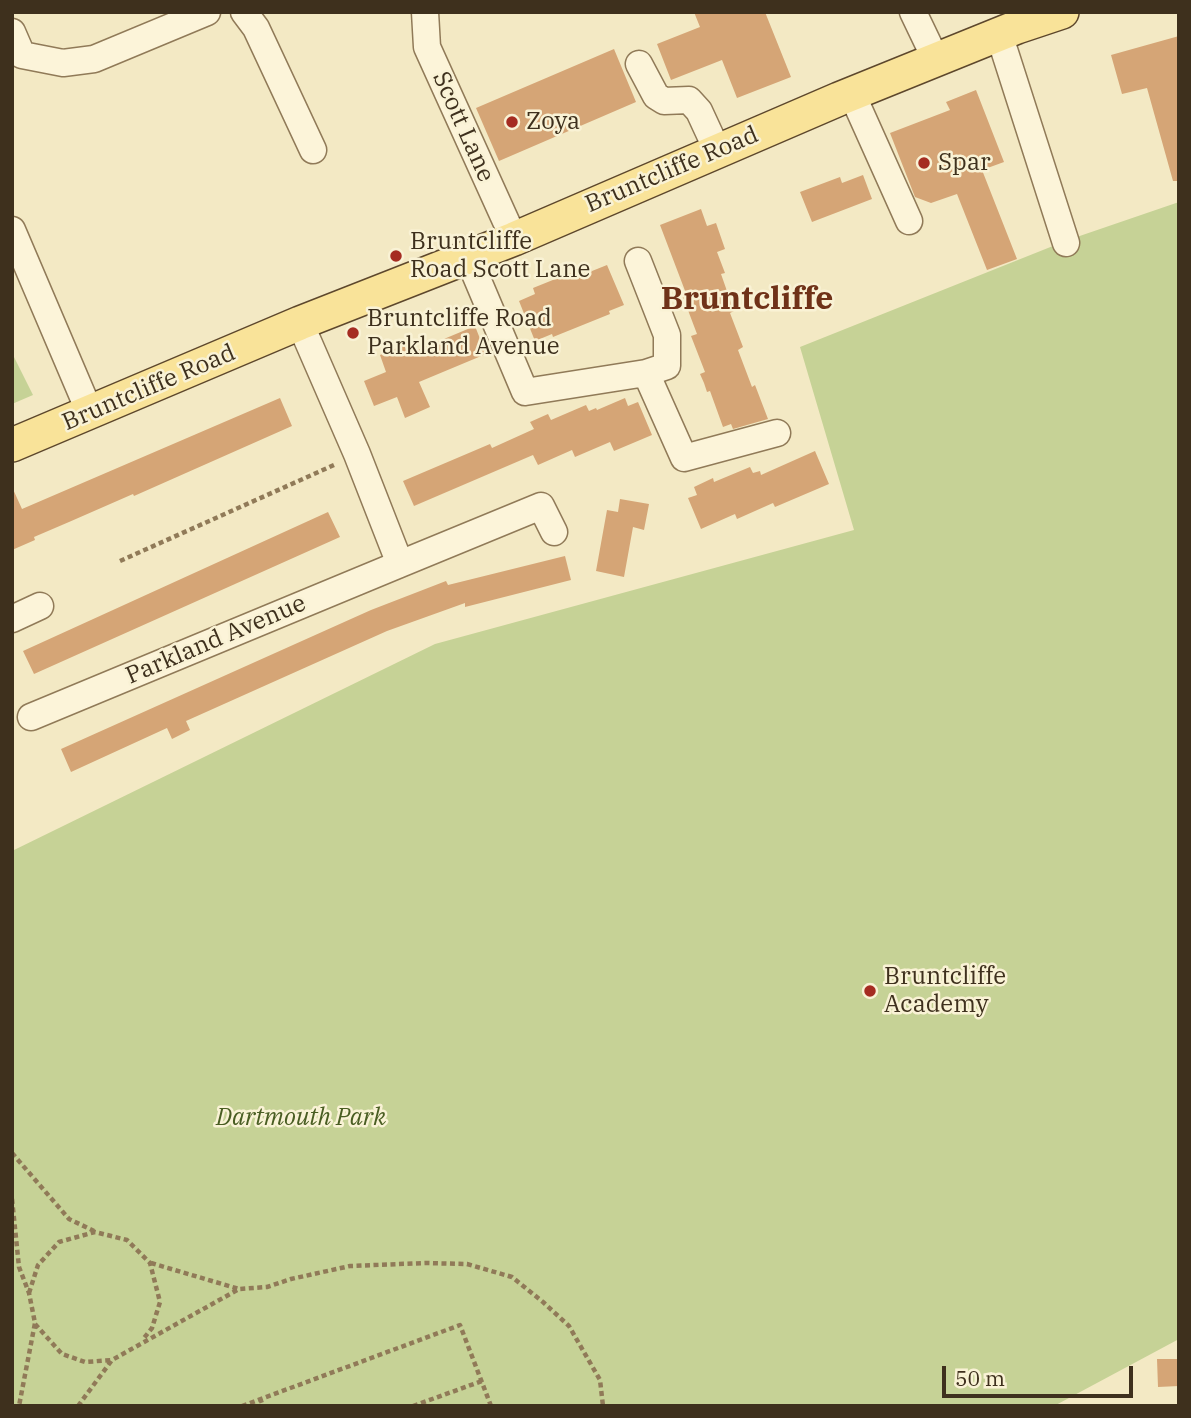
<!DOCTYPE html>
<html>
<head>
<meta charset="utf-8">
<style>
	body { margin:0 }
	#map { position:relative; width:1191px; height:1418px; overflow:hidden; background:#f3e9c4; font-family:"IBM Plex Serif",serif }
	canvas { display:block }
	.frame { position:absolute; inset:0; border:14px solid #3e301d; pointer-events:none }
	.scale { position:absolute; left:942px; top:1366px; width:191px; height:32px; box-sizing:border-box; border:4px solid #3e301d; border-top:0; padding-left:9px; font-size:21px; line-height:24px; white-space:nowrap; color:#3e301d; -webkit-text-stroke:5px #f9f2d5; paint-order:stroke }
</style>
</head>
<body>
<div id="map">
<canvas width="1191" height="1418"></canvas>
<div class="frame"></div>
<div class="scale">50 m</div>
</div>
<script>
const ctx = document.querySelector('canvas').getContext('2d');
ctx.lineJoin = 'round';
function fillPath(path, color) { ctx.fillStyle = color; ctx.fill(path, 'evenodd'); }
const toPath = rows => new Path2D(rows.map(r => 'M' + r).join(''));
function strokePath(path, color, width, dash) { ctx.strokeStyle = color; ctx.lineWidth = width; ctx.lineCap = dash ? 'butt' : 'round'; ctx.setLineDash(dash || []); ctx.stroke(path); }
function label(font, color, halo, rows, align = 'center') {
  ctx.font = font + ' "IBM Plex Serif",serif'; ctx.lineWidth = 5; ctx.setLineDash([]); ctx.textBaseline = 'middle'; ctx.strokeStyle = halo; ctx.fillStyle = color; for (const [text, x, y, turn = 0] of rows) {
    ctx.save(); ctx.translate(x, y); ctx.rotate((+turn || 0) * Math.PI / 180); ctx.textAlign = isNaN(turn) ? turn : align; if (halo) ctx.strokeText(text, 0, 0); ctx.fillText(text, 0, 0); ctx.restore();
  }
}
const green = toPath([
	[1179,202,1179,1339,1054,1406,12,1406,12,851,435,644,854,530,800,347,1068,240],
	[12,353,33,395,12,404]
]);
const building = toPath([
	[694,12,765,12,791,77,737,98,722,60,671,80,657,44,700,27],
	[1179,36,1179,181,1173,181,1147,88,1122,94,1111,55],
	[614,49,636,102,499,161,476,108],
	[976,90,1004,162,982,170,1017,259,987,270,957,194,931,203,915,197,890,133,950,110,946,102],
	[863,175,872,199,812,222,800,192,840,177,842,183],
	[701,209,707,226,716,223,725,249,717,252,725,273,721,274,734,311,730,313,743,347,738,350,752,387,755,385,768,419,733,429,731,424,723,427,710,391,707,392,704,383,700,374,705,372,691,336,697,334,683,297,687,296,660,225],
	[590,265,592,271,607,265,624,305,609,311,610,314,553,337,552,334,535,341,519,301,535,294,533,288],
	[475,326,486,354,419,382,430,407,405,418,397,397,374,406,364,381,386,372,380,355,404,345,408,354],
	[280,398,292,426,134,496,133,494,69,522,34,537,35,540,12,550,12,487,22,509],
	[625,398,628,406,638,402,652,435,614,451,610,442,575,457,572,450,538,465,533,455,414,506,403,481,490,444,492,448,534,429,530,422,548,414,551,420,586,405,589,411,596,408,597,410],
	[815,451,829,484,775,507,773,503,737,519,735,514,701,529,688,498,697,495,694,487,713,478,714,482,750,467,753,473,760,471,761,475],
	[620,499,649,504,644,530,633,527,624,577,596,571,607,510,618,512],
	[328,512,340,537,34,674,23,651],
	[565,556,571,580,465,607,465,603,387,631,186,721,190,730,172,739,167,728,71,772,61,749,371,610,446,581,448,585],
	[1157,1359,1179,1359,1179,1386,1158,1387]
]);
const path = toPath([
	[120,561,334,465],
	[12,1153,69,1219,94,1231],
	[12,1199,19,1267,29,1293,35,1323,19,1406],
	[151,1263,239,1289],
	[29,1293,38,1265,59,1242,95,1232,127,1240,150,1263,160,1302,152,1328,144,1338],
	[35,1324,62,1354,85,1362,112,1360],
	[260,1398,263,1406],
	[78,1406,112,1360,239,1289,267,1287,291,1279,350,1266,426,1263,467,1264,512,1277,543,1302,569,1326,600,1380,603,1406],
	[242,1406,460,1325,491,1406],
	[413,1406,482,1381]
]);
const minor = toPath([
	[244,12,256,28,313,150],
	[425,12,427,47,514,239],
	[913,12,936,60],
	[12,32,22,55],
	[999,34,1066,243],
	[22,55,63,63,94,59,207,12],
	[639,64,656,96,664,101,689,100,699,111,717,150],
	[852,94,909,221],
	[12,230,90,413],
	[468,257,525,392,646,373,667,366,667,335,638,261],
	[300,323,357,454,400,564,541,506,554,532],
	[646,373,684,458,777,433],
	[12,619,40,606],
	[31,717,400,564]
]);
const major = toPath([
	[12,445,300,323,514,239,839,99,1017,27,1062,12]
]);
const markers = [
	[512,122,7,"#a52c21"],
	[924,163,7,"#a52c21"],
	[396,256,7,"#a52c21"],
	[353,333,7,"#a52c21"],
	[870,991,7,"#a52c21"]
];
const poiNames = [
	["Zoya",526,122],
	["Spar",938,163],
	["Bruntcliffe",410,242],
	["Road Scott Lane",410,270],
	["Bruntcliffe Road",367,319],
	["Parkland Avenue",367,347],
	["Bruntcliffe",884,977],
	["Academy",884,1005]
];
const streetNames = [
	["Scott Lane",463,127,66],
	["Bruntcliffe Road",672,170,-23],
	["Bruntcliffe Road",149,388,-23],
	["Parkland Avenue",216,640,-23]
];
const parkNames = [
	["Dartmouth Park",301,1118]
];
const districtNames = [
	["Bruntcliffe",747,300]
];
fillPath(green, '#c6d296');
fillPath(building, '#d5a576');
strokePath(minor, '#907a58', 29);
strokePath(major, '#5d472c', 36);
strokePath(path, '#907a58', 4.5, [5, 3.5]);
strokePath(minor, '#fcf4d9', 26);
strokePath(major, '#f9e399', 33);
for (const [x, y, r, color] of markers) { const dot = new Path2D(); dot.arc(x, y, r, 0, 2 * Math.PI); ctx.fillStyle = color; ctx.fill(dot); strokePath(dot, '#f9f2d5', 2.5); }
label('24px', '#3e301d', '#f9f2d5', poiNames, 'left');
label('24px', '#3e301d', '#f9f2d5', streetNames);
label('italic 24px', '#495d22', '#f9f2d5', parkNames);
label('bold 32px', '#6f3218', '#f9f2d5', districtNames);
</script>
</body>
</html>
